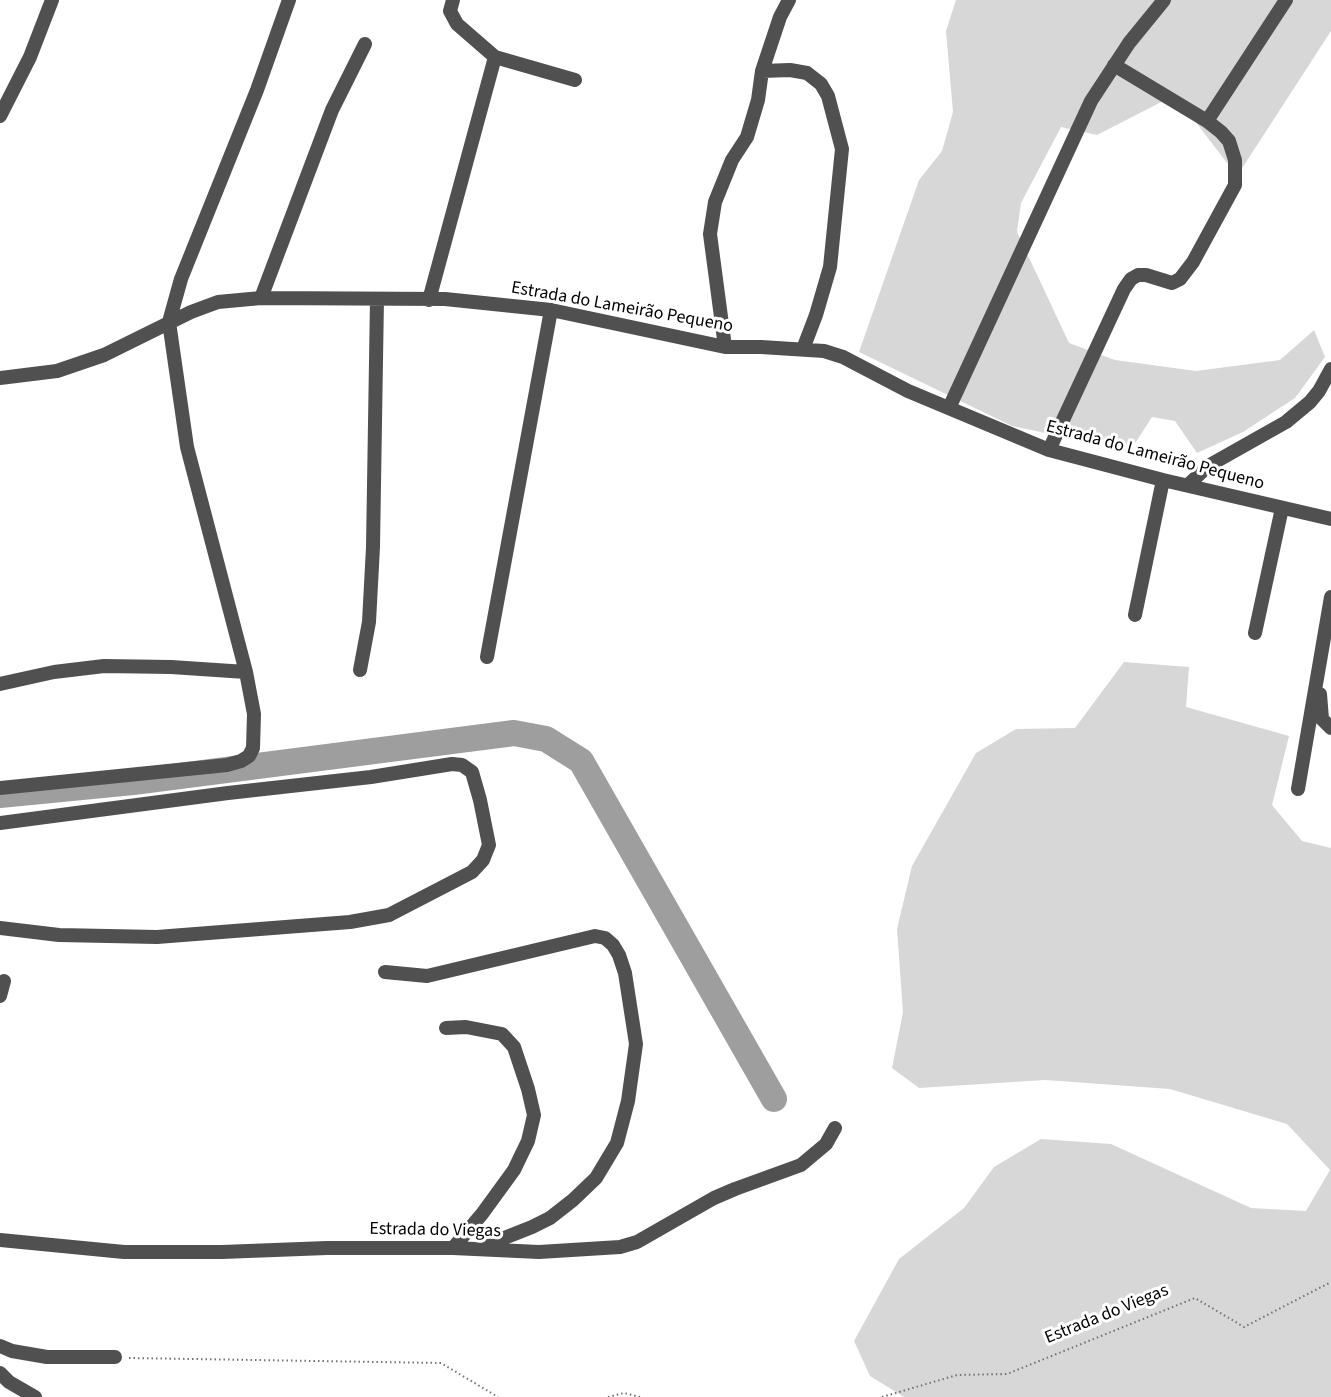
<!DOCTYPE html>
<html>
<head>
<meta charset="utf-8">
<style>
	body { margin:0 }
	canvas { display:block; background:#fff }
</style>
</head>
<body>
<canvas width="1331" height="1397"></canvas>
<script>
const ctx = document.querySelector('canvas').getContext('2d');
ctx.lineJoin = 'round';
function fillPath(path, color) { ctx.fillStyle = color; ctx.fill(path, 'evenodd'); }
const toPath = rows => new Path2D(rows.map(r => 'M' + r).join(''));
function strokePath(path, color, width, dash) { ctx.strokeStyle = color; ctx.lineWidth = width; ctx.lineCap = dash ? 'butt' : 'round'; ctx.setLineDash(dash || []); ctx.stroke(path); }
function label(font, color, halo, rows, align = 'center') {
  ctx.font = font + ' "Source Sans 3",sans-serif'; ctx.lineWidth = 6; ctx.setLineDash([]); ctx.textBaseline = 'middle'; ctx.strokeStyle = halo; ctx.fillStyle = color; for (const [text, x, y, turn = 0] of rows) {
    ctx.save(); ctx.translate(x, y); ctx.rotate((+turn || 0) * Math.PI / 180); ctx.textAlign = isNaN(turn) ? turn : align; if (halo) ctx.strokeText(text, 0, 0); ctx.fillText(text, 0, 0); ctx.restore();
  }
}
const green = toPath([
	[956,0,1331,0,1331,31,1237,176,1175,95,1097,135,1061,127,1021,203,1017,232,1069,343,1115,360,1196,371,1280,360,1314,330,1325,357,1295,398,1243,432,1197,453,1175,421,1152,417,1130,451,1012,426,859,352,919,180,942,151,953,112,946,31],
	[1124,662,1189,667,1186,707,1289,736,1272,805,1302,841,1331,848,1331,1397,904,1397,870,1376,854,1341,899,1259,964,1208,994,1167,1041,1139,1111,1144,1251,1208,1306,1211,1330,1170,1287,1124,1170,1089,1045,1080,919,1088,892,1068,903,1012,897,929,912,866,976,753,1016,729,1075,728]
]);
const river = toPath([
	[0,795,133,782,514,733,546,739,581,761,774,1099]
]);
const path = toPath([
	[129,1358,441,1363,498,1397],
	[608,1397,624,1393,640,1397],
	[882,1397,957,1375,1007,1374,1195,1298,1244,1327,1331,1282]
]);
const minor = toPath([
	[453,0,450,11,457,24,495,57,575,80],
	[762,71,790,70,807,73,821,84,828,96,842,149,830,267,816,315,803,349],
	[0,116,30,57,52,0],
	[1207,121,1286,0],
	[261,298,332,110,365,44],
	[429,300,495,57],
	[725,347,710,234,715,202,732,160,747,137,758,100,762,71,780,17,789,0],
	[0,378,57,371,104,355,191,312,218,302,261,298,445,299,551,310,725,347,761,347,824,351,843,357,908,391,1049,450,1163,480,1331,519],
	[949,408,1091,101,1129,43,1164,0],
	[1049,450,1124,289,1131,279,1138,275,1146,275,1172,283,1180,279,1193,262,1235,185,1235,160,1229,141,1221,132,1207,121,1114,65],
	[1188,485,1208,466,1286,422,1310,402,1319,391,1331,369],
	[1135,615,1163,480],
	[1255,633,1282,508],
	[487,657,551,310],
	[360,670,369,622,373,547,377,299],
	[0,684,54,672,104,666,171,667,246,672],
	[1320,694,1322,719,1331,728],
	[0,788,227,765,241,761,249,756,253,748,254,714,246,672,187,447,169,322,181,279,257,90,289,0],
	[1298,789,1331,597],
	[0,823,228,793,371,777,452,764,462,765,472,772,480,800,489,845,483,860,472,872,389,915,350,922,157,937,59,935,0,928],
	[385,972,427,976,595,936,605,938,613,945,619,955,625,973,636,1044,628,1101,617,1143,596,1178,573,1200,550,1218,532,1227,484,1246],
	[0,996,4,981],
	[446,1028,466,1027,502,1034,514,1047,528,1089,534,1115,528,1141,514,1170,482,1214,453,1248],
	[0,1240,124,1252,222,1252,327,1248,453,1248,539,1252,620,1247,637,1242,714,1198,735,1189,801,1165,826,1144,835,1128],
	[0,1346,12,1351,47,1357,115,1357],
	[0,1373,9,1382,35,1397]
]);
const streetNames = [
	["Estrada do Lameirão Pequeno",622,308,10],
	["Estrada do Lameirão Pequeno",1155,456,15],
	["Estrada do Viegas",435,1231,1],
	["Estrada do Viegas",1107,1315,-22]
];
fillPath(green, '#d7d7d7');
strokePath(river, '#9e9e9e', 26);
strokePath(path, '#727272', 2, [1.5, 3]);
strokePath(minor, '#505050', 14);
label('18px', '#000', '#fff', streetNames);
</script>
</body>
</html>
